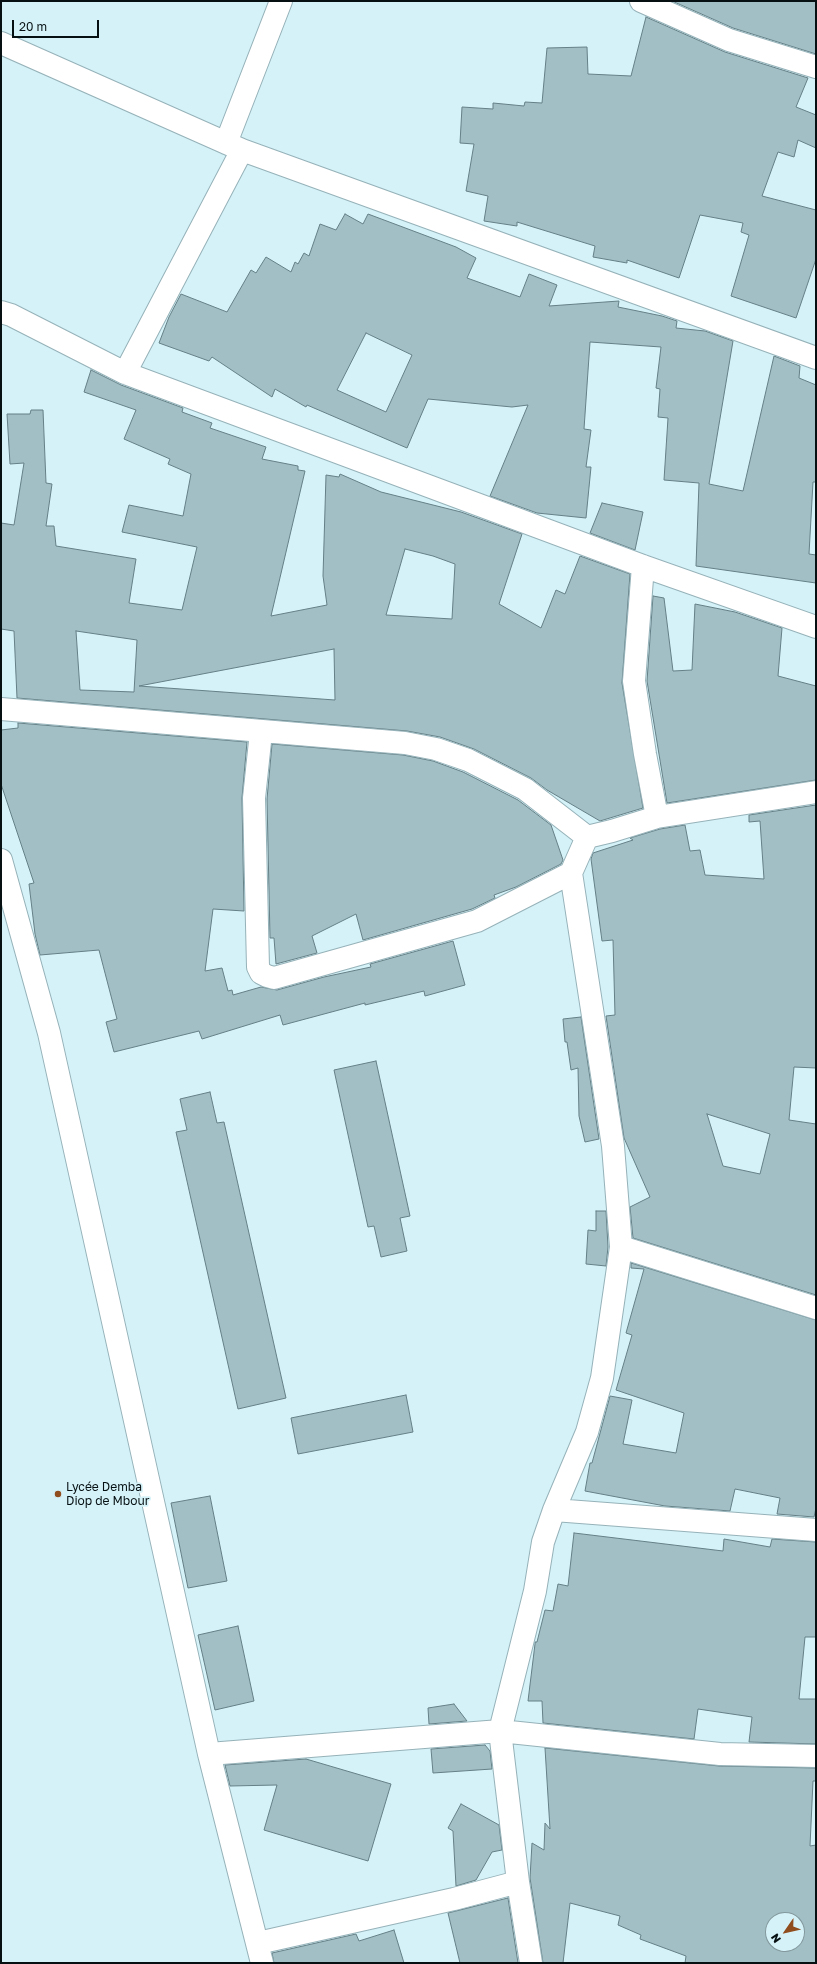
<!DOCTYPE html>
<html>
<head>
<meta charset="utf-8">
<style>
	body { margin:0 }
	#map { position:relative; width:817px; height:1964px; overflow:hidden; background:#d5f2f9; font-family:"Golos Text",sans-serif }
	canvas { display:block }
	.frame { position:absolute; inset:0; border:2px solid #061012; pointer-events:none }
	.north { position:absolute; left:765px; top:1912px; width:40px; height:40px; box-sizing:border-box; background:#d5f2f9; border:1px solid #82989d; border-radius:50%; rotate:236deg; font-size:11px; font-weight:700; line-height:16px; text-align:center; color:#061012 }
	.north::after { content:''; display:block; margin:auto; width:14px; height:18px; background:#904d1d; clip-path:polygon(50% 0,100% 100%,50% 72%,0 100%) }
	.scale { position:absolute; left:12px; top:20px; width:87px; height:18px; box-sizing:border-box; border:2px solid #061012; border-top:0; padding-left:5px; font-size:12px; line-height:14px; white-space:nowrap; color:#061012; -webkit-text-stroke:3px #d5f2f9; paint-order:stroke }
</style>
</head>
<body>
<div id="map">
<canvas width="817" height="1964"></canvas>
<div class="frame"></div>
<div class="north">N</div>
<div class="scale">20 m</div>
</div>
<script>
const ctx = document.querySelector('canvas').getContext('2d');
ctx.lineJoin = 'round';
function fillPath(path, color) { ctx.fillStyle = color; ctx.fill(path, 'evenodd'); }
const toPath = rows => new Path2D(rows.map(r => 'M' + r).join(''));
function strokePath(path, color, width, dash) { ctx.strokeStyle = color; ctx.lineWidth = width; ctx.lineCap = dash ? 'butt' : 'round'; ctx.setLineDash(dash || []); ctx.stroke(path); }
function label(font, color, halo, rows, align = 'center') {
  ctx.font = font + ' "Golos Text",sans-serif'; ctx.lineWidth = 3.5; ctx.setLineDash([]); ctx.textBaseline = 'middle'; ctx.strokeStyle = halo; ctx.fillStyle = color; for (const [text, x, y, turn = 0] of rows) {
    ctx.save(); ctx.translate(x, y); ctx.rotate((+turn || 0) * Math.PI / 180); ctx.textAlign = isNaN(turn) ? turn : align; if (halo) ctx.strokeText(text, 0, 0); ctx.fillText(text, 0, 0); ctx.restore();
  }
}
const building = toPath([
	[672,1,816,1,816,54,733,28,672,1],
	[646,17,725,52,808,78,796,107,816,115,816,148,798,140,794,157,778,152,762,196,816,210,816,259,796,318,731,296,749,235,741,232,743,223,700,215,679,278,627,260,627,263,593,257,595,246,517,222,517,226,484,221,488,196,466,191,474,144,460,143,462,107,493,109,493,103,524,106,525,102,542,103,547,48,587,47,588,74,631,76,646,17],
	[345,214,363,224,368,214,456,247,476,258,467,278,520,297,529,274,557,285,549,306,619,301,618,307,662,316,677,321,676,328,705,331,733,341,709,484,743,491,774,356,800,366,799,378,816,385,816,482,813,482,809,554,816,555,816,583,696,566,699,483,664,480,668,418,658,417,660,389,656,388,661,347,590,342,584,429,591,430,586,467,591,467,586,518,537,513,490,496,528,405,512,407,428,399,407,448,307,405,306,407,275,389,272,397,212,357,209,361,159,343,169,317,181,294,227,312,251,270,256,273,266,257,291,272,295,262,298,264,304,253,309,256,320,224,336,230,345,214],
	[366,333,412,355,386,412,337,390,366,333],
	[91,370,121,385,183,408,182,412,212,423,210,428,266,447,262,459,298,466,298,470,305,471,271,616,327,605,323,576,326,475,339,477,340,474,381,492,461,512,522,534,499,604,541,628,556,590,565,594,580,556,630,574,622,683,643,808,600,821,547,790,531,778,474,749,440,737,407,731,17,698,14,631,1,629,1,523,14,525,24,463,10,464,7,414,30,414,31,410,43,410,46,483,52,484,46,526,54,526,56,546,136,559,129,603,182,610,197,547,122,532,129,505,183,516,191,474,168,464,170,459,124,439,136,410,84,392,91,370],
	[405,549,433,556,455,564,452,619,386,615,405,549],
	[76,631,137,640,134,692,80,690,76,631],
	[334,649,335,700,139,686,334,649],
	[602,503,643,512,635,550,590,533,602,503],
	[653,596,664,598,673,671,692,670,695,604,735,612,782,628,778,676,816,686,816,780,667,803,647,681,653,596],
	[18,723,247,742,242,798,244,911,213,909,205,971,222,968,228,991,232,990,233,995,261,987,277,990,324,977,371,967,370,964,453,941,465,985,425,996,424,991,365,1005,365,1003,283,1025,280,1015,202,1039,199,1031,114,1052,106,1022,117,1019,99,950,40,955,35,934,29,884,34,883,1,784,1,730,18,728,18,723],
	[272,744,403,755,433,761,463,772,518,800,551,825,563,860,561,864,516,887,494,895,495,898,472,909,363,940,356,914,312,936,317,953,276,964,274,938,270,938,267,799,272,744],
	[816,805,816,1068,794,1067,789,1120,816,1124,816,1295,633,1238,630,1207,650,1197,624,1138,606,1016,615,1015,613,940,602,941,591,859,593,853,633,840,630,838,660,829,685,825,690,851,700,850,705,875,764,879,760,821,749,822,749,815,816,805],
	[707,1114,770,1134,760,1174,723,1166,707,1114],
	[581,1017,599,1139,585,1142,579,1116,578,1068,571,1070,567,1042,565,1042,563,1019,581,1017],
	[376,1061,410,1216,400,1218,407,1251,381,1257,374,1226,368,1227,334,1070,376,1061],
	[210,1092,217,1123,224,1122,286,1398,238,1409,176,1132,187,1130,180,1099,210,1092],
	[596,1211,606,1211,608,1247,606,1266,586,1264,588,1230,596,1231,596,1211],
	[631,1263,816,1320,816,1508,814,1517,777,1514,780,1498,735,1489,730,1511,665,1506,585,1491,590,1463,592,1463,610,1396,632,1400,623,1444,676,1453,684,1413,616,1390,632,1335,626,1333,644,1269,631,1268,631,1263],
	[406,1395,413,1432,298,1454,291,1418,406,1395],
	[210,1496,227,1581,188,1588,171,1503,210,1496],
	[574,1533,723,1551,724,1539,770,1547,772,1539,816,1542,816,1637,805,1637,799,1699,816,1699,816,1744,749,1742,752,1717,698,1709,694,1739,543,1723,542,1701,528,1701,535,1644,535,1642,537,1642,545,1610,553,1611,558,1584,568,1586,574,1533],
	[238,1626,254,1701,215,1710,198,1635,238,1626],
	[454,1704,467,1721,429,1724,428,1708,454,1704],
	[485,1745,490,1751,492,1769,433,1773,431,1749,485,1745],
	[545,1748,719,1766,816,1768,816,1781,813,1781,810,1846,816,1845,816,1963,685,1963,686,1956,640,1939,641,1935,618,1925,620,1916,570,1903,563,1963,543,1963,530,1878,532,1843,544,1850,545,1823,550,1829,545,1748],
	[773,1920,797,1920,797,1944,773,1944,773,1920],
	[306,1759,391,1784,368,1861,264,1830,277,1785,230,1786,225,1765,306,1759],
	[461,1804,499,1825,502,1850,492,1852,476,1880,456,1886,453,1831,448,1828,461,1804],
	[508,1898,518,1963,460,1963,448,1913,508,1898],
	[394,1930,404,1963,274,1963,272,1953,356,1934,359,1941,394,1930]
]);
const minor = toPath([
	[641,1,729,40,816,67],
	[1,43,242,150,816,358],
	[226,143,281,1],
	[1,312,11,315,125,373,643,566,816,627],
	[125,373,242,150],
	[643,566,634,681,645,754,657,817],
	[1,709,405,743,436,749,468,760,525,789,587,837],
	[261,732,254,798,258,967,261,973,267,976,274,978,477,921,571,873,587,837,612,831,657,817,816,792],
	[1,860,49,1033,209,1754,262,1963],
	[621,1247,816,1308],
	[554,1510,816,1530],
	[209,1754,500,1731,720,1754,816,1756],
	[258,1943,454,1899,518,1882],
	[531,1963,518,1882,500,1731,535,1591,543,1542,554,1510,587,1432,602,1378,621,1247,613,1146,571,873]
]);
const markers = [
	[58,1494,4,"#904d1d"]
];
const poiNames = [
	["Lycée Demba",66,1487],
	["Diop de Mbour",66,1501]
];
fillPath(building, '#a2bfc5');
strokePath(building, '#658086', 1);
strokePath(minor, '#96b2b9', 24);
strokePath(minor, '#fff', 22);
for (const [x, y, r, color] of markers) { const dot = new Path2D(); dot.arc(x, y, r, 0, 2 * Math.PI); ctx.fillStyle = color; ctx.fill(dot); strokePath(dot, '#d5f2f9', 1.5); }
label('12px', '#061012', '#d5f2f9', poiNames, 'left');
</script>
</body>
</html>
